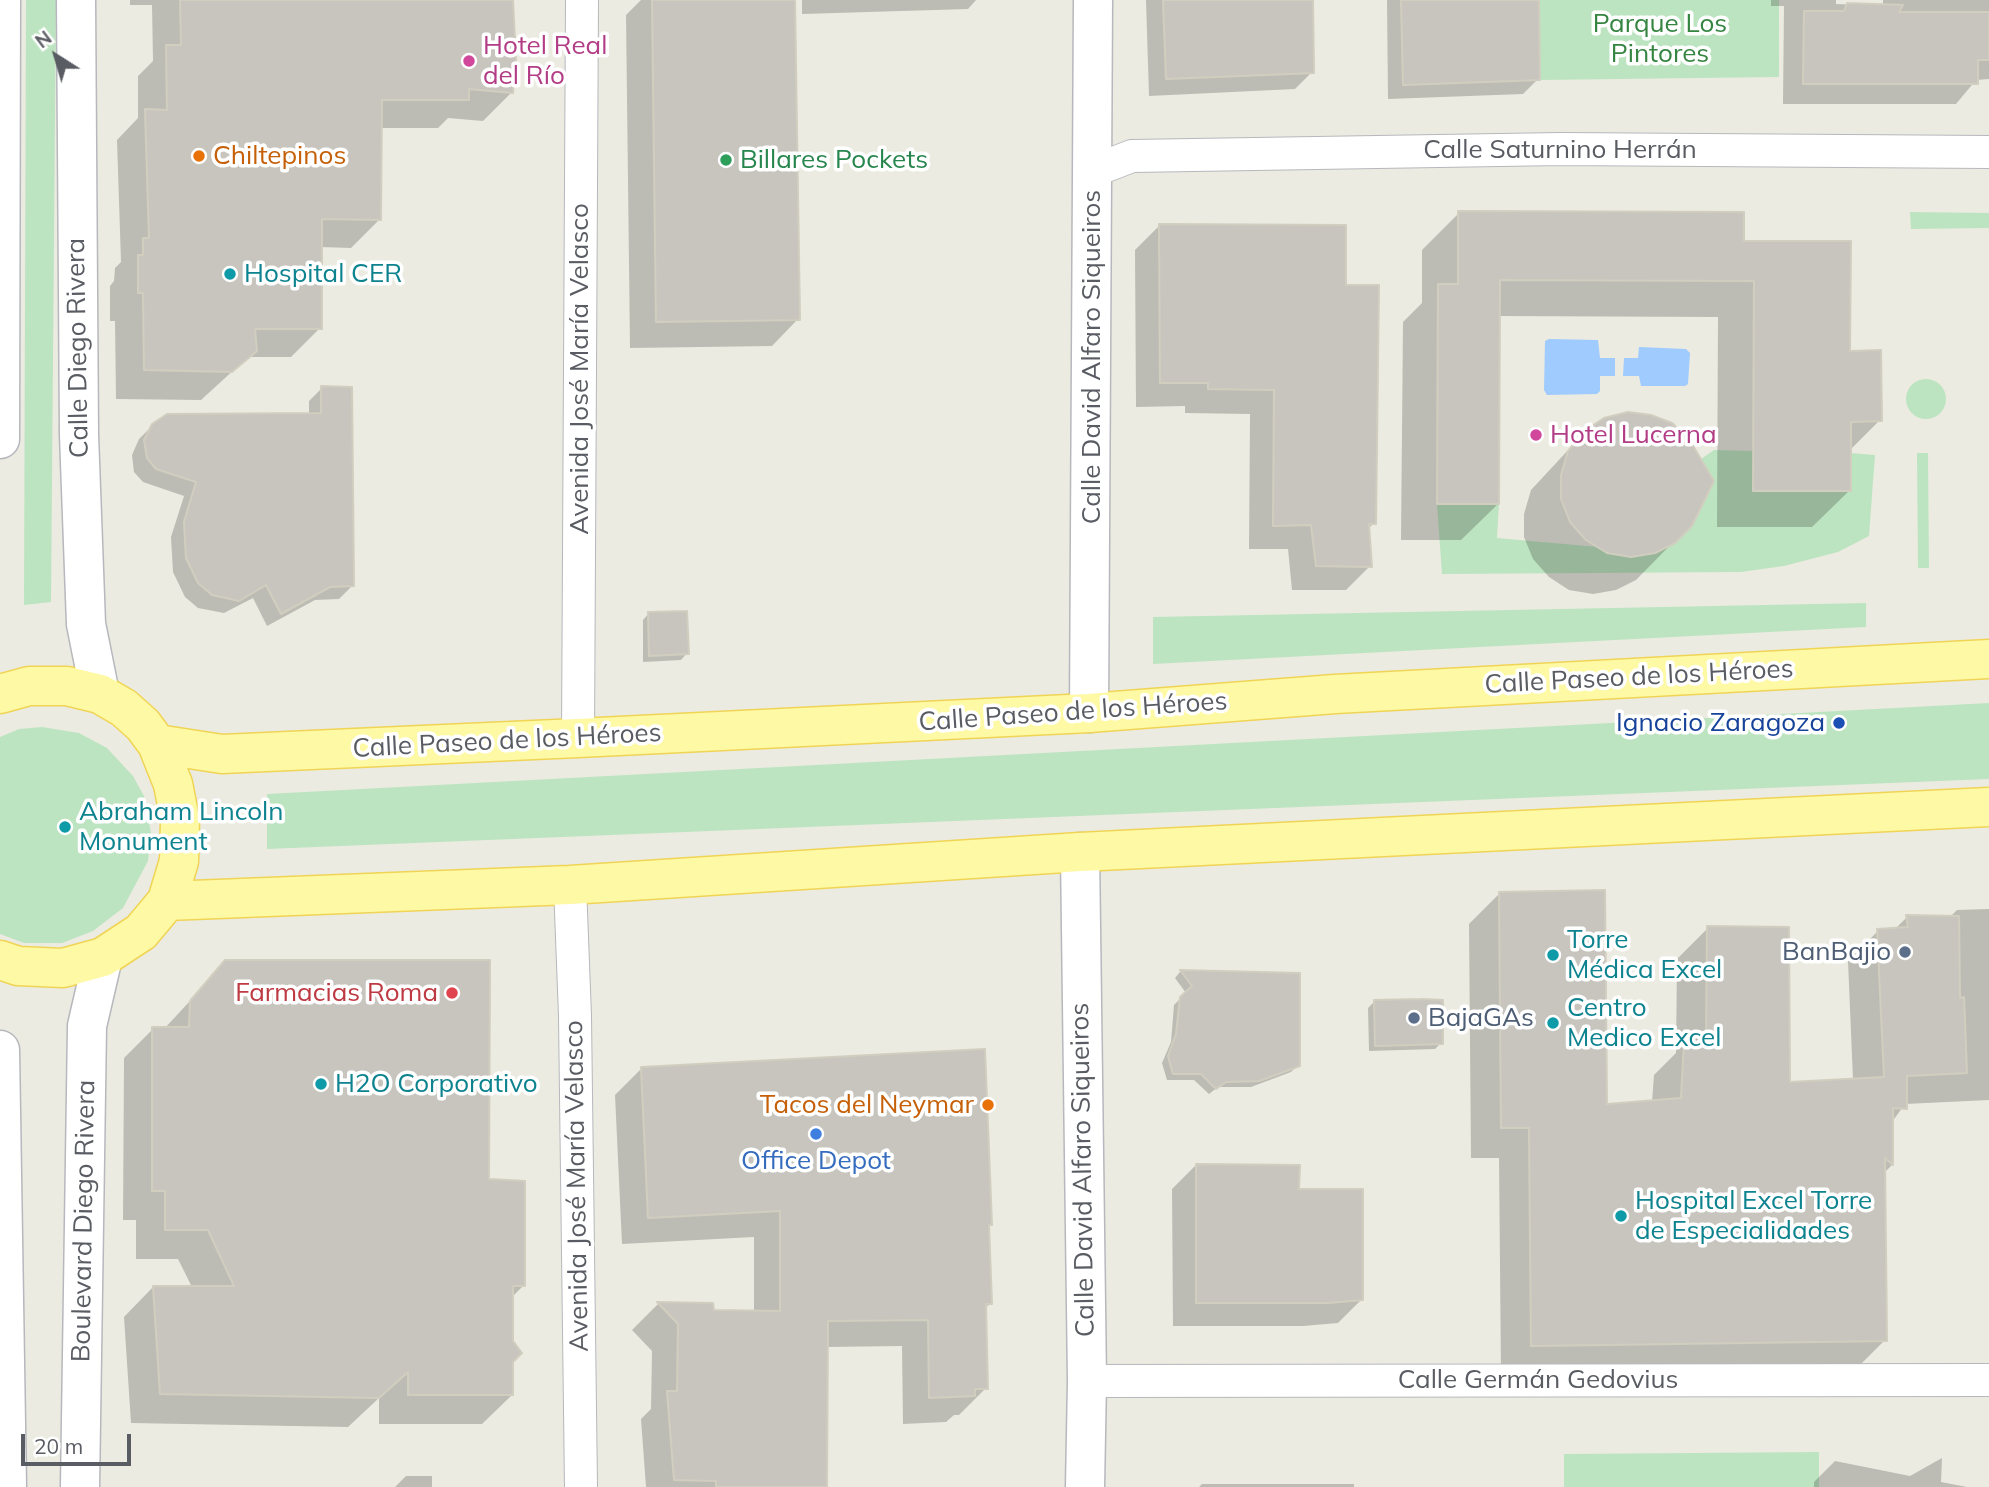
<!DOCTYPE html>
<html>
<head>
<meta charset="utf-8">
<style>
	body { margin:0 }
	#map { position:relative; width:1989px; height:1487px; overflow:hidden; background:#ecebe1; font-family:Mulish,sans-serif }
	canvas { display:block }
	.north { position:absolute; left:21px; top:21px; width:70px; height:70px; -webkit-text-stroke:5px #fff; paint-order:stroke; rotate:323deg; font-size:19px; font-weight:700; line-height:28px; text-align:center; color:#595c62 }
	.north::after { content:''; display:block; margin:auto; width:24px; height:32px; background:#595c62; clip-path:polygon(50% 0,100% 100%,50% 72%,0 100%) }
	.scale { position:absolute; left:21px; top:1434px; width:110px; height:32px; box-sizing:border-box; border:4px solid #595c62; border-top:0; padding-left:9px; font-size:21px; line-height:24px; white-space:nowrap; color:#595c62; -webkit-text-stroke:5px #fff; paint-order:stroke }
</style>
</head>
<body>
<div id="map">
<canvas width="1989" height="1487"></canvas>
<div class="north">N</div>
<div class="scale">20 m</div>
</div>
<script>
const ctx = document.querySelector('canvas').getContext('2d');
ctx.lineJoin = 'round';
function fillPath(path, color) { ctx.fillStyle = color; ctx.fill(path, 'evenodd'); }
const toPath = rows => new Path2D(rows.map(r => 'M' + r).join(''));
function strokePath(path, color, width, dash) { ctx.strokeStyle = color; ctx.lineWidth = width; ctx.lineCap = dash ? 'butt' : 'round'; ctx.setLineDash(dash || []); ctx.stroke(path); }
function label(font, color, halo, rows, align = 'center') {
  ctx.font = font + ' Mulish,sans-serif'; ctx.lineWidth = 7; ctx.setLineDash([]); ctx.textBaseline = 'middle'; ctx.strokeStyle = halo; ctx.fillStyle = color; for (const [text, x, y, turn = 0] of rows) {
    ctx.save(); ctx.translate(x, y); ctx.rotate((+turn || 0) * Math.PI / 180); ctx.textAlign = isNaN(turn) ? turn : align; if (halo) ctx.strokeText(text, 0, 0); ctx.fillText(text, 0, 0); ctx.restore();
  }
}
const green = toPath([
	[26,0,56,0,51,602,24,605],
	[1539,0,1779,0,1779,77,1540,80],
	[1910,212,1989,213,1989,228,1911,229],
	'1906 399a20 20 0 1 1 40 0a20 20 0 1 1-40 0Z',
	[1714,450,1753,451,1754,492,1850,491,1851,453,1875,455,1869,536,1838,552,1784,566,1741,572,1442,574,1437,504,1499,504,1497,538,1598,547,1631,557,1655,553,1675,543,1692,526,1701,459],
	[1917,453,1928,453,1929,568,1918,568],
	[1866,603,1866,627,1153,664,1153,617],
	[1989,703,1989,779,267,849,267,794],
	[42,727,79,733,107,748,133,776,144,796,151,833,148,861,123,908,93,931,62,943,24,943,0,934,0,737,19,729],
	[1819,1452,1819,1487,1564,1487,1564,1454]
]);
const water = toPath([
	[1549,339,1598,340,1600,358,1615,358,1615,376,1600,376,1600,391,1597,394,1547,395,1544,390,1545,341],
	[1639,347,1686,349,1690,353,1688,384,1685,386,1641,386,1639,376,1623,376,1624,358,1638,358]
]);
const shadow = toPath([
	[130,0,512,0,512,92,483,121,448,118,438,128,380,128,380,219,351,248,320,247,320,328,291,357,248,357,201,400,116,399,115,321,110,321,110,286,114,281,115,268,121,262,117,140,138,118,138,76,153,61,152,5,130,5],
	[641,0,794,0,798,319,772,346,630,348,626,15],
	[802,0,976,0,968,9,802,14],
	[1146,0,1312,0,1312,72,1295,89,1149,96],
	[1387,0,1537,0,1538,79,1523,94,1388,99],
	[1771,0,1836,0,1836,4,1883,6,1883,0,1989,0,1989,79,1976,80,1956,104,1783,104,1784,6,1771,6],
	[1459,213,1742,243,1848,353,1880,420,1849,451,1849,491,1812,527,1717,527,1718,317,1499,316,1498,504,1461,540,1401,540,1403,322,1422,303,1422,250],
	[1159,226,1344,287,1374,523,1368,529,1370,566,1346,590,1292,590,1288,549,1249,549,1250,414,1185,413,1185,406,1136,407,1135,250],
	[322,388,352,586,339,599,315,600,267,626,253,598,224,613,198,608,185,597,173,572,171,537,184,496,143,482,134,472,132,455,139,439,153,425,309,415,309,401],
	[1584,433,1690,525,1636,580,1616,590,1593,594,1569,590,1549,577,1533,559,1524,537,1524,514,1531,490],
	[649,613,687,653,681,660,643,662,643,620],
	[1500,893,1605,1106,1652,1102,1654,1075,1676,1053,1677,959,1708,928,1789,1084,1853,1080,1848,961,1878,931,1894,930,1907,917,1949,918,1957,910,1989,909,1989,1100,1905,1104,1892,1122,1892,1165,1884,1173,1885,1340,1855,1370,1501,1375,1499,1158,1471,1158,1469,924],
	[226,962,487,1181,524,1285,512,1297,512,1395,482,1424,379,1424,379,1398,348,1427,131,1423,124,1317,153,1287,192,1287,178,1259,136,1259,136,1220,123,1220,124,1058,153,1029,164,1029],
	[1180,972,1298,974,1298,1065,1291,1072,1251,1087,1218,1087,1209,1094,1194,1080,1167,1080,1162,1063,1171,1042,1174,1005,1186,993,1175,978],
	[1374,1002,1441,1043,1435,1049,1369,1051,1368,1008],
	[641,1069,990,1224,988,1227,990,1304,984,1309,986,1388,959,1415,954,1415,946,1422,903,1424,902,1346,826,1347,827,1487,646,1487,641,1419,651,1409,652,1351,632,1330,658,1304,712,1305,712,1312,754,1312,754,1237,622,1244,615,1095],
	[1196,1165,1298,1191,1362,1299,1338,1323,1303,1326,1173,1326,1172,1189],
	[1942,1458,1941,1482,1967,1487,1814,1487,1814,1482,1835,1461,1910,1476],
	[406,1476,432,1476,432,1487,395,1487],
	[1202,1484,1354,1484,1354,1487,1199,1487]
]);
const building = toPath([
	[180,0,513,0,516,59,513,93,469,89,469,100,382,100,381,220,322,219,322,329,255,329,257,351,232,372,144,370,143,293,138,293,138,255,143,255,143,238,149,238,145,109,167,110,166,45,181,45,180,0],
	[652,0,795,0,800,320,656,322,652,0],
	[1163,0,1313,0,1314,73,1166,79,1163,0],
	[1401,0,1539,0,1540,80,1403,85,1401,0],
	[1847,3,1903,5,1899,12,1989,12,1989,60,1978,60,1978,84,1803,84,1804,11,1844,11,1847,3],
	[1458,211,1744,212,1744,241,1851,241,1850,351,1881,350,1882,421,1851,422,1851,491,1753,491,1754,281,1500,280,1499,504,1437,504,1438,284,1458,284,1458,211],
	[1159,224,1346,225,1346,285,1379,285,1376,524,1369,524,1372,567,1316,566,1311,525,1273,526,1274,390,1208,389,1208,383,1160,383,1159,224],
	[321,386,352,387,354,586,330,587,281,614,266,585,239,601,212,595,198,583,186,558,184,522,196,482,156,469,147,458,144,440,152,424,167,414,321,413,321,386],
	[1628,412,1651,415,1672,423,1689,439,1714,481,1692,526,1675,543,1655,553,1631,557,1607,553,1586,540,1570,522,1561,499,1561,475,1568,451,1583,432,1604,418,1628,412],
	[687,611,689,654,649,656,648,612,687,611],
	[1605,890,1607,1104,1681,1098,1684,1043,1706,1044,1707,926,1789,927,1790,1082,1884,1077,1877,929,1908,927,1906,915,1959,916,1960,998,1964,997,1967,1073,1907,1076,1907,1109,1893,1108,1893,1165,1885,1158,1887,1341,1531,1346,1529,1128,1501,1128,1499,892,1605,890],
	[225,960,490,960,489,1179,525,1181,525,1286,513,1286,513,1341,522,1353,513,1362,513,1395,408,1395,408,1372,379,1398,160,1394,153,1286,234,1286,208,1230,165,1230,165,1191,152,1191,152,1027,189,1027,190,1001,225,960],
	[1180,970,1300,973,1300,1066,1259,1081,1226,1082,1216,1089,1201,1074,1173,1074,1168,1056,1176,1034,1180,997,1192,986,1180,970],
	[1421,999,1443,1000,1443,1044,1375,1046,1374,1000,1421,999],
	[985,1049,992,1225,989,1225,992,1304,986,1304,988,1389,975,1389,975,1396,929,1398,928,1320,828,1321,827,1487,716,1487,716,1481,674,1480,667,1391,677,1391,678,1324,657,1302,713,1303,714,1310,780,1311,780,1211,648,1218,641,1067,985,1049],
	[1196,1164,1300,1165,1299,1189,1363,1189,1363,1300,1328,1303,1196,1303,1196,1164]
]);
const minor = toPath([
	[1093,171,1132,156,1561,149,1989,152],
	[578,738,582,0],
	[570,885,575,1016,581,1487],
	[1087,1381,1989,1380]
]);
const tertiary = toPath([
	[76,0,79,435,86,624,100,694],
	[0,439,1,0],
	[1089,713,1093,0],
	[1080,852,1087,1381,1085,1487],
	[0,1050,7,1487],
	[80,1487,87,1026,103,957]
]);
const primary = toPath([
	[0,694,29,686,67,686,100,694,124,708,143,725,157,744,173,784,180,820,179,861,167,901,141,932,103,957,63,968,18,966,0,960],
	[157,744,222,754,578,738,1089,713,1335,694,1989,659],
	[167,901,570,885,1080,852,1989,807]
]);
const markers = [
	[469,61,7,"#d1479c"],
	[199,156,7,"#e8710a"],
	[726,160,7,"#2e9e5b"],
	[230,274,7,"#0f9aa8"],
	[1536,435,7,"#d1479c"],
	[1839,723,7,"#1a4fb4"],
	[65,827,7,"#0f9aa8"],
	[1905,952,7,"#5c6f8a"],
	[1553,955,7,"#0f9aa8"],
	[452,993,7,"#e0444e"],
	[1414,1018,7,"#5c6f8a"],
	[1553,1023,7,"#0f9aa8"],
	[321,1084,7,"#0f9aa8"],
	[988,1105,7,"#e8710a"],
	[816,1134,7,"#3f7fe0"],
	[1621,1216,7,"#0f9aa8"]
];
const parkNames = [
	["Parque Los",1660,24],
	["Pintores",1660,54]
];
const hotelNames = [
	["Hotel Real",483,46],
	["del Río",483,76],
	["Hotel Lucerna",1550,435]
];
const streetNames = [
	["Calle Saturnino Herrán",1560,150],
	["Calle Diego Rivera",78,348,-91],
	["Calle David Alfaro Siqueiros",1092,357,-90],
	["Avenida José María Velasco",580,369,-90],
	["Calle Paseo de los Héroes",1639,677,-3],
	["Calle Paseo de los Héroes",1073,712,-4],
	["Calle Paseo de los Héroes",507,741,-3],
	["Calle David Alfaro Siqueiros",1083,1170,-91],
	["Avenida José María Velasco",577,1186,-91],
	["Boulevard Diego Rivera",84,1221,-89],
	["Calle Germán Gedovius",1538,1380]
];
const foodNames = [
	["Chiltepinos",213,156],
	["Tacos del Neymar",974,1105,"right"]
];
const leisureNames = [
	["Billares Pockets",740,160]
];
const cultureNames = [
	["Hospital CER",244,274],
	["Abraham Lincoln",79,812],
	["Monument",79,842],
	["Torre",1567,940],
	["Médica Excel",1567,970],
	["Centro",1567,1008],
	["Medico Excel",1567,1038],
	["H2O Corporativo",335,1084],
	["Hospital Excel Torre",1635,1201],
	["de Especialidades",1635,1231]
];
const transitNames = [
	["Ignacio Zaragoza",1825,723]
];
const serviceNames = [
	["BanBajio",1891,952],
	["BajaGAs",1428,1018,"left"]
];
const healthNames = [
	["Farmacias Roma",438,993]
];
const shopNames = [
	["Office Depot",816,1161]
];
fillPath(green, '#bde4c1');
fillPath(water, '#9fcbfe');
fillPath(shadow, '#0003');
fillPath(building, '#c7c5be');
strokePath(building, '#d1cdbf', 2);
strokePath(minor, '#b6b8bd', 34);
strokePath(tertiary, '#b6b8bd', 41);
strokePath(primary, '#f0d456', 41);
strokePath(minor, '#fff', 32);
strokePath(tertiary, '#fff', 38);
strokePath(primary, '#fef9a4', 38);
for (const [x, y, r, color] of markers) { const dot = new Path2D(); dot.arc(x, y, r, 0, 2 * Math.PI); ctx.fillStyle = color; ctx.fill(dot); strokePath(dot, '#fff', 2.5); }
label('26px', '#358541', '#fff', parkNames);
label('26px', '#b23c85', '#fff', hotelNames, 'left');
label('26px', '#595c62', '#fff', streetNames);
label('26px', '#c56008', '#fff', foodNames, 'left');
label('26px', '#27864d', '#fff', leisureNames, 'left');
label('26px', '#0d838f', '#fff', cultureNames, 'left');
label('26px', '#164399', '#fff', transitNames, 'right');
label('26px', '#4e5e75', '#fff', serviceNames, 'right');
label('26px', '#be3a42', '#fff', healthNames, 'right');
label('26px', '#366cbe', '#fff', shopNames);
</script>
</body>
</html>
